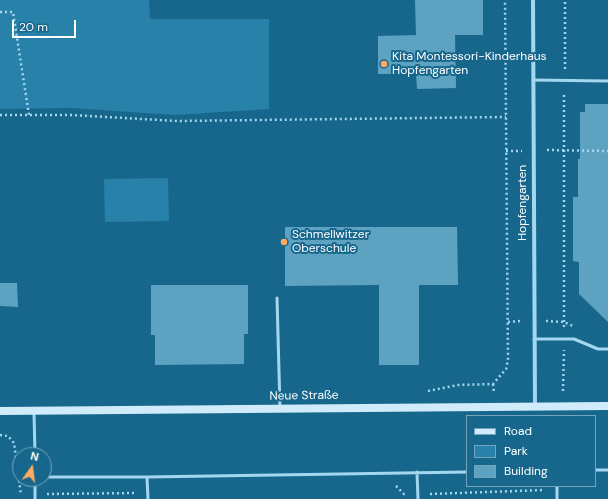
<!DOCTYPE html>
<html>
<head>
<meta charset="utf-8">
<style>
	body { margin:0 }
	#map { position:relative; width:608px; height:499px; overflow:hidden; background:#17678d; font-family:"DM Sans",sans-serif }
	canvas { display:block }
	.legend { position:absolute; left:466px; top:415px; width:130px; height:72px; box-sizing:border-box; background:#17678d; border:1px solid #74a4bb; margin:0; padding:5px 7px; list-style:none; font-size:12px; color:#fff }
	.legend li { display:flex; align-items:center; gap:8px; height:20px }
	.legend b { width:20px; border:1px solid #74a4bb }
	.north { position:absolute; left:12px; top:447px; width:40px; height:40px; box-sizing:border-box; background:#17678d; border:1px solid #74a4bb; border-radius:50%; rotate:14deg; font-size:11px; font-weight:700; line-height:16px; text-align:center; color:#fff }
	.north::after { content:''; display:block; margin:auto; width:14px; height:18px; background:#ffab60; clip-path:polygon(50% 0,100% 100%,50% 72%,0 100%) }
	.scale { position:absolute; left:12px; top:20px; width:64px; height:18px; box-sizing:border-box; border:2px solid #fff; border-top:0; padding-left:5px; font-size:12px; line-height:14px; white-space:nowrap; color:#fff; -webkit-text-stroke:3px #17678d; paint-order:stroke }
</style>
</head>
<body>
<div id="map">
<canvas width="608" height="499"></canvas>
<ul class="legend">
<li><b style="height:5px;background:#d0ecfa"></b>Road</li>
<li><b style="height:11px;background:#2781a9"></b>Park</li>
<li><b style="height:11px;background:#5ea2c1"></b>Building</li>
</ul>
<div class="north">N</div>
<div class="scale">20 m</div>
</div>
<script>
const ctx = document.querySelector('canvas').getContext('2d');
ctx.lineJoin = 'round';
function fillPath(path, color) { ctx.fillStyle = color; ctx.fill(path, 'evenodd'); }
const toPath = rows => new Path2D(rows.map(r => 'M' + r).join(''));
function strokePath(path, color, width, dash) { ctx.strokeStyle = color; ctx.lineWidth = width; ctx.lineCap = dash ? 'butt' : 'round'; ctx.setLineDash(dash || []); ctx.stroke(path); }
function label(font, color, halo, rows, align = 'center') {
  ctx.font = font + ' "DM Sans",sans-serif'; ctx.lineWidth = 4; ctx.setLineDash([]); ctx.textBaseline = 'middle'; ctx.strokeStyle = halo; ctx.fillStyle = color; for (const [text, x, y, turn = 0] of rows) {
    ctx.save(); ctx.translate(x, y); ctx.rotate((+turn || 0) * Math.PI / 180); ctx.textAlign = isNaN(turn) ? turn : align; if (halo) ctx.strokeText(text, 0, 0); ctx.fillText(text, 0, 0); ctx.restore();
  }
}
const green = toPath([
	[0,0,149,0,150,19,269,19,269,109,175,115,71,108,0,109],
	[168,178,169,221,105,222,104,179]
]);
const building = toPath([
	[415,0,483,0,483,35,455,35,456,88,417,89,416,74,378,74,378,36,416,35],
	[585,104,608,104,608,322,579,294,579,262,573,261,573,197,578,197,578,159,580,159,580,112,585,112],
	[285,227,457,227,458,285,419,285,419,365,379,365,379,285,285,286],
	[0,283,17,283,18,307,0,306],
	[151,285,248,285,248,334,244,334,244,364,155,365,155,335,151,335]
]);
const path = toPath([
	[0,12,13,12,29,115],
	[565,69,565,0],
	[0,115,72,115,177,121,506,117],
	[547,150,608,151],
	[506,151,522,151],
	[546,321,564,322,573,326],
	[508,322,521,321],
	[564,327,564,92],
	[493,384,494,393],
	[428,391,458,385,493,384,506,369,508,360,505,0],
	[563,391,564,350],
	[0,435,8,436,14,443,16,457,21,495],
	[396,486,404,494,405,494],
	[47,494,136,493],
	[430,494,545,490]
]);
const lane = toPath([
	[533,80,608,81],
	[277,298,280,408],
	[534,339,574,339,598,349,608,349],
	[34,412,35,455],
	[595,470,608,470],
	[417,472,418,499],
	[44,477,147,477],
	[35,479,35,499],
	[557,486,557,499],
	[148,499,147,477,467,472]
]);
const street = toPath([
	[533,0,535,406]
]);
const secondary = toPath([
	[0,411,608,406]
]);
const markers = [
	[384,64,4,"#ffab60"],
	[284,242,4,"#ffab60"]
];
const poiNames = [
	["Kita Montessori-Kinderhaus",392,57],
	["Hopfengarten",392,71],
	["Schmellwitzer",292,235],
	["Oberschule",292,249]
];
const streetNames = [
	["Hopfengarten",523,203,-90],
	["Neue Straße",304,396,-1]
];
fillPath(green, '#2781a9');
fillPath(building, '#5ea2c1');
strokePath(path, '#a2d7ef', 2.5, [2, 3]);
strokePath(lane, '#a2d7ef', 3);
strokePath(street, '#a2d7ef', 4);
strokePath(secondary, '#d0ecfa', 8);
for (const [x, y, r, color] of markers) { const dot = new Path2D(); dot.arc(x, y, r, 0, 2 * Math.PI); ctx.fillStyle = color; ctx.fill(dot); strokePath(dot, '#17678d', 1.5); }
label('12px', '#fff', '#17678d', poiNames, 'left');
label('12px', '#fff', '#17678d', streetNames);
</script>
</body>
</html>
